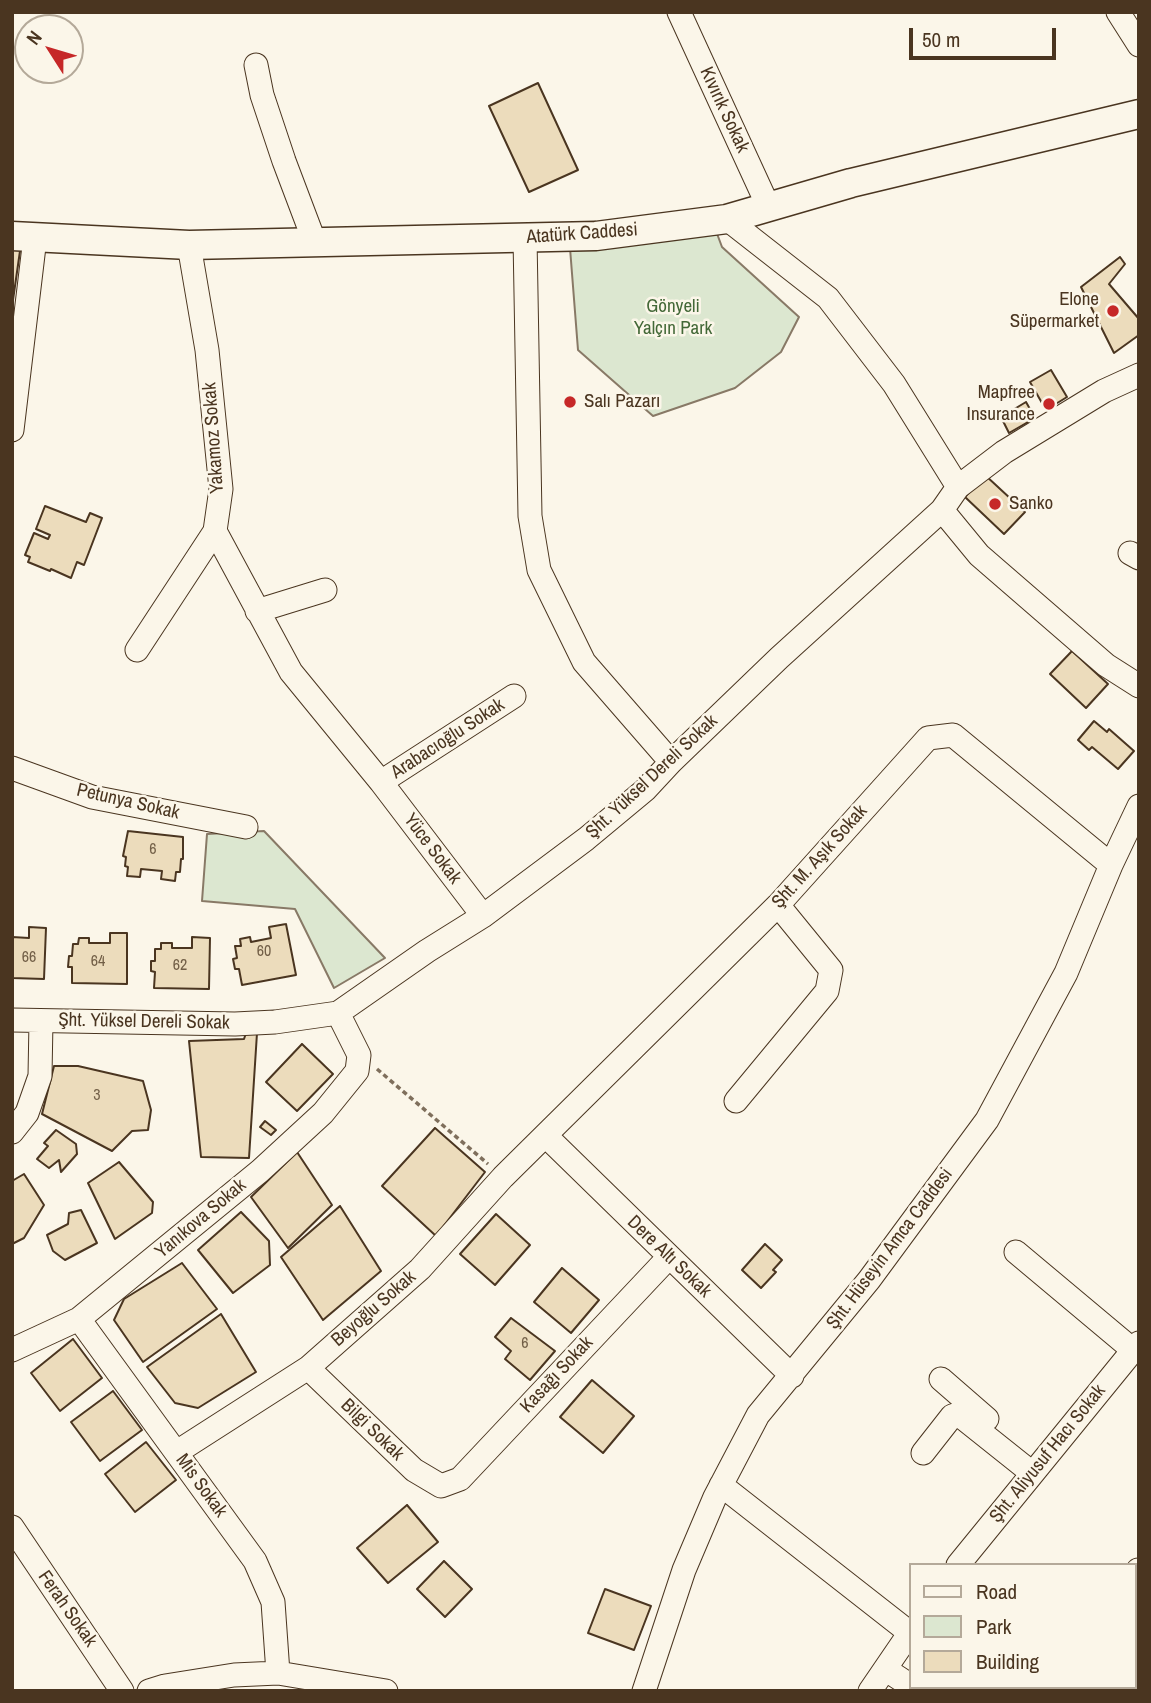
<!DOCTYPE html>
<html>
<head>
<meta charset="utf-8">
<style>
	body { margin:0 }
	#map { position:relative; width:1151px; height:1703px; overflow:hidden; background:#fbf6e9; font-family:"Archivo Narrow",sans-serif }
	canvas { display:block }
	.frame { position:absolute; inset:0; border:14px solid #4a3520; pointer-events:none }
	.legend { position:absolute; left:909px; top:1563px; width:228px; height:126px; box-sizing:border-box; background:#fbf6e9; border:2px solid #b4a999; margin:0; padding:9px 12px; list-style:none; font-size:21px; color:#4a3520 }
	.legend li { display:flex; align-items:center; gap:14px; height:35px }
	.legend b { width:35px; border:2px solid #b4a999 }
	.north { position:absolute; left:14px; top:14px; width:70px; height:70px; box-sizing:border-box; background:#fbf6e9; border:2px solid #b4a999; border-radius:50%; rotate:307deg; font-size:19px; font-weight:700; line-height:28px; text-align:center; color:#4a3520 }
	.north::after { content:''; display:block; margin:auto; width:24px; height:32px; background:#c62828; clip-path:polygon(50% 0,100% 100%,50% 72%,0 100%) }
	.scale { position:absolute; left:909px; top:28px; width:147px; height:32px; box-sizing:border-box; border:4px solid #4a3520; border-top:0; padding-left:9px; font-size:21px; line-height:24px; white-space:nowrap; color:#4a3520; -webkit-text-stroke:5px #fbf6e9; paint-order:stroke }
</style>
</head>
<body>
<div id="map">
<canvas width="1151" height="1703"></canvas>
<div class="frame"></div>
<ul class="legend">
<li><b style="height:9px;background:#fbf6e9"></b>Road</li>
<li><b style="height:19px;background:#dce7d0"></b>Park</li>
<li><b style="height:19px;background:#ecdcbc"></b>Building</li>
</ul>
<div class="north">N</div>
<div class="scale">50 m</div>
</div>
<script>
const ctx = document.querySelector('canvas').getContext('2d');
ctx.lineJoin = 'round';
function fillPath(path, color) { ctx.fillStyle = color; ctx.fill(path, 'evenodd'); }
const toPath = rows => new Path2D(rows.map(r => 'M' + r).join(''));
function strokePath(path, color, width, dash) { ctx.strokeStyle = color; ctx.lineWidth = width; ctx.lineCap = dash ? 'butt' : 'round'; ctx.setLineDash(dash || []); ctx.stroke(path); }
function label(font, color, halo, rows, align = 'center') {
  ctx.font = font + ' "Archivo Narrow",sans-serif'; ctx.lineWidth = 5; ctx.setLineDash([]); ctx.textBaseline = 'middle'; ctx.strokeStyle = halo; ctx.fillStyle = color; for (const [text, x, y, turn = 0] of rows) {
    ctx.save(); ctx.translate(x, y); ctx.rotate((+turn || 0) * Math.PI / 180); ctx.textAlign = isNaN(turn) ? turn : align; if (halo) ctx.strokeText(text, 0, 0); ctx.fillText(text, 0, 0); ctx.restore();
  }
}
const green = toPath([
	[713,223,722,247,799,317,781,352,735,388,653,416,578,350,570,248,713,223],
	[264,831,385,958,334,988,295,909,202,901,207,834,264,831]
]);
const building = toPath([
	[538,83,578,170,529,192,489,106,538,83],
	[12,243,21,244,12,307,12,243],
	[1120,257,1125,264,1109,284,1139,319,1139,335,1114,353,1081,287,1120,257],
	[1051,370,1067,397,1046,410,1030,382,1051,370],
	[1026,402,1035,418,1009,433,1001,417,1026,402],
	[985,475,1025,512,1004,534,965,497,985,475],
	[45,506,86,522,90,513,102,518,84,565,77,562,71,578,51,569,50,571,28,562,30,557,25,555,34,533,48,539,50,535,36,529,45,506],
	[1072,651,1108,684,1086,708,1050,674,1072,651],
	[1094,721,1107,732,1109,729,1134,751,1118,769,1092,747,1089,750,1078,740,1094,721],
	[128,831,183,837,183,859,181,859,180,872,176,872,175,881,161,879,162,871,141,869,140,877,127,876,128,867,125,866,126,857,123,856,128,831],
	[286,924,296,975,242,985,239,969,235,969,233,959,237,958,235,946,241,946,240,939,250,937,251,942,271,938,269,927,286,924],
	[29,927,46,928,44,979,12,978,12,937,29,938,29,927],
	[110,933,127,933,127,984,72,983,72,967,68,967,69,956,72,956,73,944,78,944,79,938,89,938,89,943,110,943,110,933],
	[192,937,210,938,209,989,154,988,155,972,151,971,151,961,155,961,155,949,161,949,161,943,172,943,172,948,192,948,192,937],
	[246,1033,257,1033,249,1158,201,1157,189,1041,244,1039,246,1033],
	[302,1044,333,1074,297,1111,266,1082,302,1044],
	[54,1066,78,1066,143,1081,151,1110,148,1130,132,1131,112,1151,42,1114,54,1066],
	[265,1121,276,1130,271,1135,260,1127,265,1121],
	[435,1128,485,1172,436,1236,382,1186,435,1128],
	[56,1130,76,1144,77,1154,61,1172,59,1160,49,1168,37,1159,48,1146,44,1143,56,1130],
	[297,1152,332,1205,288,1248,251,1197,297,1152],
	[119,1162,153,1202,152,1213,115,1239,88,1183,119,1162],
	[24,1174,44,1205,24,1238,12,1244,12,1181,24,1174],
	[340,1206,381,1271,323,1320,281,1257,340,1206],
	[81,1210,97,1243,65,1260,53,1251,47,1235,68,1224,69,1213,81,1210],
	[241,1212,269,1241,270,1265,233,1293,198,1250,241,1212],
	[496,1214,530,1245,495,1285,460,1254,496,1214],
	[765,1244,782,1260,773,1270,776,1272,761,1288,742,1270,765,1244],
	[182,1263,217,1309,143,1362,114,1320,124,1299,182,1263],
	[562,1268,599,1300,571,1333,534,1302,562,1268],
	[221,1314,256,1372,198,1408,175,1403,147,1367,221,1314],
	[511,1318,555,1351,530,1380,505,1359,511,1351,495,1337,511,1318],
	[73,1339,102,1378,60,1411,31,1373,73,1339],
	[592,1380,634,1416,603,1453,560,1417,592,1380],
	[113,1391,142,1430,100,1461,71,1422,113,1391],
	[146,1442,176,1480,135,1512,105,1474,146,1442],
	[407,1505,438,1542,388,1583,357,1548,407,1505],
	[444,1561,472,1589,445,1617,417,1589,444,1561],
	[605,1589,651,1606,634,1650,588,1633,605,1589]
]);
const path = toPath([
	[377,1069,488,1164]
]);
const minor = toPath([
	[679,12,769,208],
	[1118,12,1139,45],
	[256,65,262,95,284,161,315,243],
	[727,219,828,298,894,384,958,487],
	[525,238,530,516,539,570,584,662,671,762],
	[12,430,35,238],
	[942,510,979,555,1106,665,1139,686],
	[215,531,291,672,381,782,483,916],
	[1130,553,1139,558],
	[257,611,325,590],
	[137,650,215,531,221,489,207,350,189,245],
	[12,768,92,797,246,827],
	[381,782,514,696],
	[12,1020,235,1024,275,1022,338,1013,427,951,483,916,586,839,645,790,671,762,779,658,942,510,958,487,1004,452,1104,391,1139,375],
	[736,1101,827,991,831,970,778,905],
	[12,1132,27,1113,40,1076,41,1021],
	[546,1136,792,1376],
	[1016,1252,1133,1350],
	[79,1319,255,1561,273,1602,278,1673],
	[12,1350,79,1319,260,1171,323,1113,357,1071,359,1055,338,1013],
	[308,1368,414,1470,441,1486,460,1479,669,1257],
	[941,1379,987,1419],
	[177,1452,308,1368,420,1269,503,1177,778,905,928,738,953,735,1111,865],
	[923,1453,952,1416,958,1414,1032,1473],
	[721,1485,910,1633],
	[12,1527,122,1691],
	[958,1565,1139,1343],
	[1138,1570,1139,1570],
	[885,1669,911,1686],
	[149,1691,165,1686,234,1675,278,1673,386,1691],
	[644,1691,684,1570,715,1497,758,1415,869,1280,987,1120,1066,973,1111,865,1139,806],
	[870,1691,911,1631]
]);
const major = toPath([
	[12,236,189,245,596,236,727,219,851,183,1139,114]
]);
const markers = [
	[1113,311,7,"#c62828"],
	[570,402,7,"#c62828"],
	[1049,404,7,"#c62828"],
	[995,504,7,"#c62828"]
];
const numberNames = [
	["6",153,850],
	["60",264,952],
	["66",29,958],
	["64",98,962],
	["62",180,966],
	["3",97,1096],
	["6",525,1344]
];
const streetNames = [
	["Kıvırık Sokak",724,110,65],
	["Atatürk Caddesi",582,234,-4],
	["Yakamoz Sokak",214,438,-94],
	["Arabacıoğlu Sokak",448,739,-33],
	["Şht. Yüksel Dereli Sokak",652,777,-43],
	["Petunya Sokak",128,802,13],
	["Yüce Sokak",432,849,53],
	["Şht. M. Aşık Sokak",820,857,-48],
	["Şht. Yüksel Dereli Sokak",144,1022,1],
	["Yanıkova Sokak",201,1219,-40],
	["Şht. Hüseyin Amca Caddesi",890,1249,-53],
	["Dere Altı Sokak",669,1257,44],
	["Beyoğlu Sokak",374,1309,-41],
	["Kasağı Sokak",557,1375,-47],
	["Bilgi Sokak",372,1430,44],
	["Şht. Aliyusuf Hacı Sokak",1048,1454,-51],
	["Mis Sokak",201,1486,54],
	["Ferah Sokak",67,1609,55]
];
const poiNames = [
	["Elone",1099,300],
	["Süpermarket",1099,322],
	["Mapfree",1035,393],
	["Insurance",1035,415],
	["Salı Pazarı",584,402,"left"],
	["Sanko",1009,504,"left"]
];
const parkNames = [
	["Gönyeli",673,307],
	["Yalçın Park",673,329]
];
fillPath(green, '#dce7d0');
strokePath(green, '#887966', 2);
fillPath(building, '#ecdcbc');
strokePath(building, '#4a3520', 2);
strokePath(minor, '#4a3520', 25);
strokePath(major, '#4a3520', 31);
strokePath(path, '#7f6f5c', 3.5, [5, 3.5]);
strokePath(minor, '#fbf6e9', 23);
strokePath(major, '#fbf6e9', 28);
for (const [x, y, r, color] of markers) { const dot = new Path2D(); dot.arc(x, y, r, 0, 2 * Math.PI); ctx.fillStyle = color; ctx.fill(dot); strokePath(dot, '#fbf6e9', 2.5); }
label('16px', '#725f47', null, numberNames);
label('19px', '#4a3520', '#fbf6e9', streetNames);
label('19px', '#4a3520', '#fbf6e9', poiNames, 'right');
label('19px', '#436837', '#fbf6e9', parkNames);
</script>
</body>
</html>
